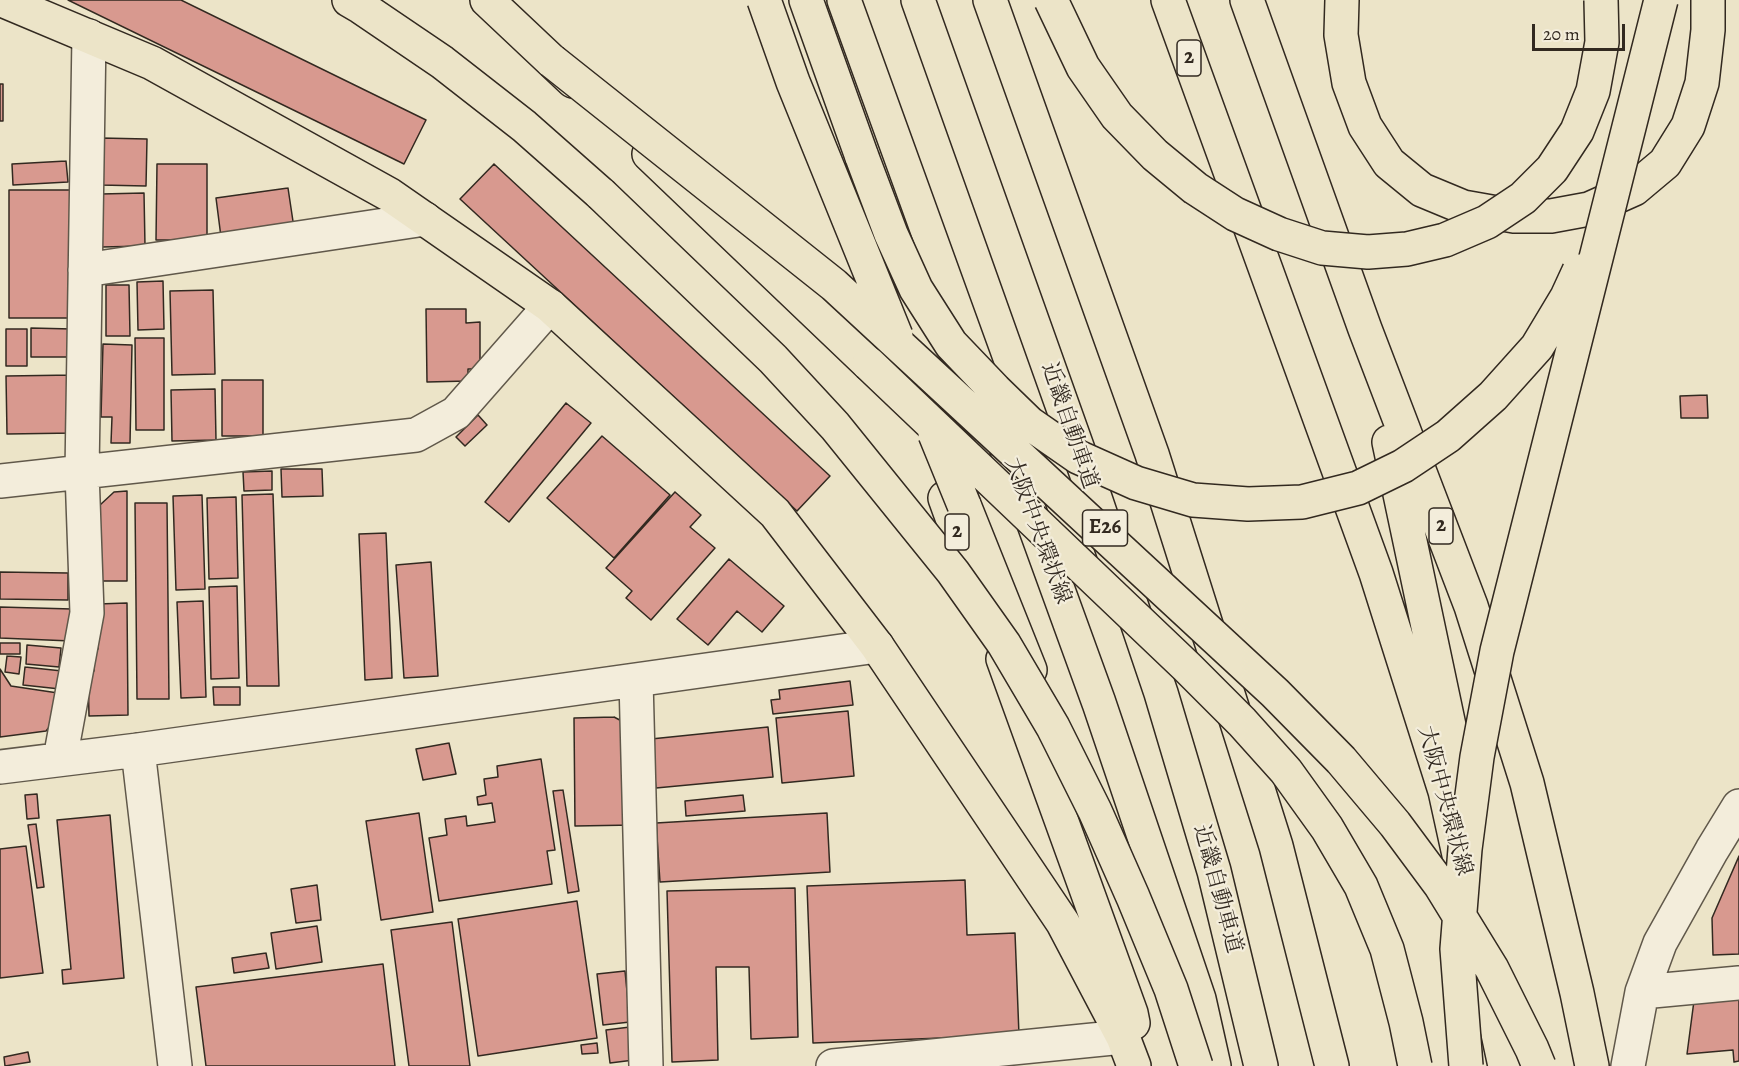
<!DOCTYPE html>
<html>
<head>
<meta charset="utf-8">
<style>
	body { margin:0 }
	#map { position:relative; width:1739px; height:1066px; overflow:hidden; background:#ece4c8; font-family:Alegreya,serif }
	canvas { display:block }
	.scale { position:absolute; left:1532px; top:24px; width:93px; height:27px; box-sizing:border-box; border:3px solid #322920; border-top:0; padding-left:8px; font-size:18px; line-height:21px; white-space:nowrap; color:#322920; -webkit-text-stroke:4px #f3eddb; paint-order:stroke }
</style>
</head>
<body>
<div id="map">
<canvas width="1739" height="1066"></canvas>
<div class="scale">20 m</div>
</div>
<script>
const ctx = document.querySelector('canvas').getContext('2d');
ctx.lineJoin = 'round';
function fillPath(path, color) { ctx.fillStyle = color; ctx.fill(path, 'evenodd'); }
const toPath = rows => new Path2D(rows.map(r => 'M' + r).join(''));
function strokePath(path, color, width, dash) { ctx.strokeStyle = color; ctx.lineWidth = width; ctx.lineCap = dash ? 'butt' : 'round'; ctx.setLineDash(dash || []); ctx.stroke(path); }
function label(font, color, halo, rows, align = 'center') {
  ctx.font = font + ' Alegreya,"Noto Serif JP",serif'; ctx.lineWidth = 4.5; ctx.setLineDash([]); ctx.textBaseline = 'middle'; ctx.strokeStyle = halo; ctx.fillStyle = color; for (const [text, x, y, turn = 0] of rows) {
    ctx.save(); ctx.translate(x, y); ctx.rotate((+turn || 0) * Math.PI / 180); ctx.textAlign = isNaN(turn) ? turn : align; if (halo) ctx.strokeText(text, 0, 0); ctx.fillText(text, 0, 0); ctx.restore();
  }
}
const building = toPath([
	[68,0,181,0,426,120,404,164,68,0],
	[0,84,3,84,3,121,0,121,0,84],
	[101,138,147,139,146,186,100,185,101,138],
	[66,161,68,182,13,185,12,164,66,161],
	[157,164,207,164,207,240,156,240,157,164],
	[494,164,830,476,797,511,460,199,494,164],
	[288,188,294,228,221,237,216,198,288,188],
	[9,190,70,190,70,318,9,318,9,190],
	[144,193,145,246,102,247,101,194,144,193],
	[163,281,164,329,138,330,137,282,163,281],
	[106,285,129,285,130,336,106,336,106,285],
	[213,290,215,374,172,375,170,291,213,290],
	[426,309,466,309,466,323,480,322,480,369,468,369,468,381,427,382,426,309],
	[31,328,72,329,72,357,31,357,31,328],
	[6,329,27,329,27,366,6,366,6,329],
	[135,338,164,338,164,430,136,430,135,338],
	[103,344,132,345,130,443,111,443,112,417,101,417,103,344],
	[74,375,75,433,7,434,6,376,74,375],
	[222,380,263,380,263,436,222,436,222,380],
	[215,389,216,440,172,441,171,390,215,389],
	[1707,395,1708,418,1681,418,1680,396,1707,395],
	[566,403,591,423,509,522,485,502,566,403],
	[478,415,487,425,465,446,456,437,478,415],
	[602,436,670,495,614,558,547,498,602,436],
	[281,469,322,469,323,496,282,497,281,469],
	[272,471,272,490,244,491,243,472,272,471],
	[127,491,127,581,100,581,100,505,114,492,127,491],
	[675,492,701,515,690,527,715,548,651,620,626,598,632,591,606,568,675,492],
	[273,494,279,686,247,686,242,495,273,494],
	[202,495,205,589,176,590,173,496,202,495],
	[236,497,238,578,209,579,207,498,236,497],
	[135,503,167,503,169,699,137,699,135,503],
	[386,533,392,678,365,680,359,534,386,533],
	[729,559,784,606,762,632,737,611,708,645,677,619,729,559],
	[431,562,438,676,404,678,396,565,431,562],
	[0,572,68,573,68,600,0,599,0,572],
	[237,586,239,678,211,679,209,587,237,586],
	[203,601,206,697,181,698,177,602,203,601],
	[127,603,128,715,89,716,88,671,94,671,94,649,98,649,98,604,127,603],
	[0,607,72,609,71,641,0,638,0,607],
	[0,643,20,643,20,654,0,654,0,643],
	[27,645,61,648,59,667,26,664,27,645],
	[7,656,21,657,19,674,5,672,7,656],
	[25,667,62,671,60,689,23,685,25,667],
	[0,669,11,686,58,693,55,720,46,731,0,737,0,669],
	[850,681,853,705,773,714,771,700,780,699,779,690,850,681],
	[213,687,240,687,240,705,214,705,213,687],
	[848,711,854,776,782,783,776,718,848,711],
	[614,717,633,727,634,825,575,826,574,718,614,717],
	[768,727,773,777,656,788,651,739,768,727],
	[449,743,456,774,423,780,416,749,449,743],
	[541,759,555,850,547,851,552,884,439,901,429,838,447,835,445,819,466,816,467,826,495,822,492,803,478,805,477,797,486,795,484,779,498,777,497,766,541,759],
	[563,790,579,891,568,893,553,791,563,790],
	[37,794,39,818,27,819,25,795,37,794],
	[743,795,745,811,686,816,685,801,743,795],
	[419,813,433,912,381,920,366,821,419,813],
	[827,813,830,872,660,882,656,823,827,813],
	[110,815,124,978,63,984,62,970,71,969,57,820,110,815],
	[36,824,44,887,37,888,28,825,36,824],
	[26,846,43,973,0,978,0,849,26,846],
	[1739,856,1739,954,1713,955,1712,918,1739,856],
	[965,880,967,935,1015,933,1019,1035,813,1043,807,886,965,880],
	[317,885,321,920,296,923,291,889,317,885],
	[795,888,798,1037,751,1039,749,967,716,967,718,1060,672,1062,667,891,795,888],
	[577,901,597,1038,478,1056,458,919,577,901],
	[452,922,470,1066,409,1066,391,930,452,922],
	[317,926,322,962,276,969,271,933,317,926],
	[266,953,269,968,234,973,232,958,266,953],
	[383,964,395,1066,206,1066,196,987,383,964],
	[625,971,630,1022,603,1025,597,974,625,971],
	[1739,988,1739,1061,1734,1062,1733,1050,1687,1054,1695,993,1739,988],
	[630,1027,634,1060,610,1063,606,1030,630,1027],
	[597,1043,598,1053,582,1054,581,1045,597,1043],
	[28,1052,30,1062,5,1066,4,1057,28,1052]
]);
const minor = toPath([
	[85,270,425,219],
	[0,481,416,435,456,413,550,306],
	[636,680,646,1066],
	[138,750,175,1066],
	[60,759,87,613,82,472,89,36],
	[0,767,138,750,877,646],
	[1642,992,1739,983],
	[833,1066,1123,1037],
	[1628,1066,1642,992,1660,943,1712,850,1739,806]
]);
const major = toPath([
	[2,0,152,63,390,195,550,306,775,513,877,646,1063,923,1123,1037,1134,1066],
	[844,0,980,376],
	[1168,0,1376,573,1445,791,1461,864],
	[1247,0,1365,329,1471,606,1527,783,1577,993,1592,1066],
	[1001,433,1099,703,1199,999,1214,1066],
	[1389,442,1452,740,1447,774],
	[945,498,986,611],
	[1003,659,1131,1013,1133,1023],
	[1483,964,1505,1066]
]);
const highway = toPath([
	[349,0,361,7,442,62,524,126,601,194],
	[487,0,573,81],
	[806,0,862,157],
	[918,0,1092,489,1161,693,1214,871,1261,1066],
	[990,0,1152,454,1276,846,1332,1066],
	[1342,0,1341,35,1349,83,1365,126,1389,163,1422,190,1463,207,1514,216,1551,216,1589,209,1634,189,1665,163,1688,126,1702,83,1708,30,1708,0],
	[649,154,869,364],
	[964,505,1030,670]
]);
const highwayBridge = toPath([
	[764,0,793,82,896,336],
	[1051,0,1083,67,1117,116,1155,155,1195,188,1235,214,1279,234,1322,248,1368,252,1407,249,1445,240,1487,222,1523,198,1552,169,1577,131,1593,91,1602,42,1601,0],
	[552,61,834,285,1275,693,1341,760,1395,824,1441,886,1492,969,1532,1049,1539,1066],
	[862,157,891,234,916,289,951,344,995,390,1029,423,1078,457,1136,483,1193,500,1248,504,1302,502,1358,488,1403,466,1448,436,1493,396,1537,347,1567,297,1579,271],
	[601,194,773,359,835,426,953,572,1004,644,1053,727,1095,811,1133,897,1171,989,1196,1066],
	[869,364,1187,667,1242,722,1286,771,1327,828,1361,886,1387,949,1406,1022,1415,1066],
	[935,434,964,505],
	[1466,1066,1457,949,1465,849,1477,757,1497,651,1661,0]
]);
const shields = [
	[1189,58,24],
	[1441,526,24],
	[1105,528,45],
	[957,532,24]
];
const shieldNames = [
	["2",1189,58],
	["2",1441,526],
	["E26",1105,528],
	["2",957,532]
];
const streetNames = [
	["近畿自動車道",1069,426,71],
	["大阪中央環状線",1037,531,70],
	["大阪中央環状線",1444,801,75],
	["近畿自動車道",1217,889,75]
];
fillPath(building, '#d8998f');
strokePath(building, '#322920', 1.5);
strokePath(minor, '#60584a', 36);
strokePath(major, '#322920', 36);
strokePath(highway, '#322920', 36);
strokePath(minor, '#f3eddb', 33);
strokePath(major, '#ece4c8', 33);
strokePath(highway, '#ece4c8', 33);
strokePath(highwayBridge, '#322920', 36, []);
strokePath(highwayBridge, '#ece4c8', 33);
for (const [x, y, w] of shields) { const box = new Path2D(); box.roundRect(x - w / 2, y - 18, w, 36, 4.5); ctx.fillStyle = '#f3eddb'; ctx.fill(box); strokePath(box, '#322920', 1.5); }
label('bold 21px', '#322920', null, shieldNames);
label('22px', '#322920', '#f3eddb', streetNames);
</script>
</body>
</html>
